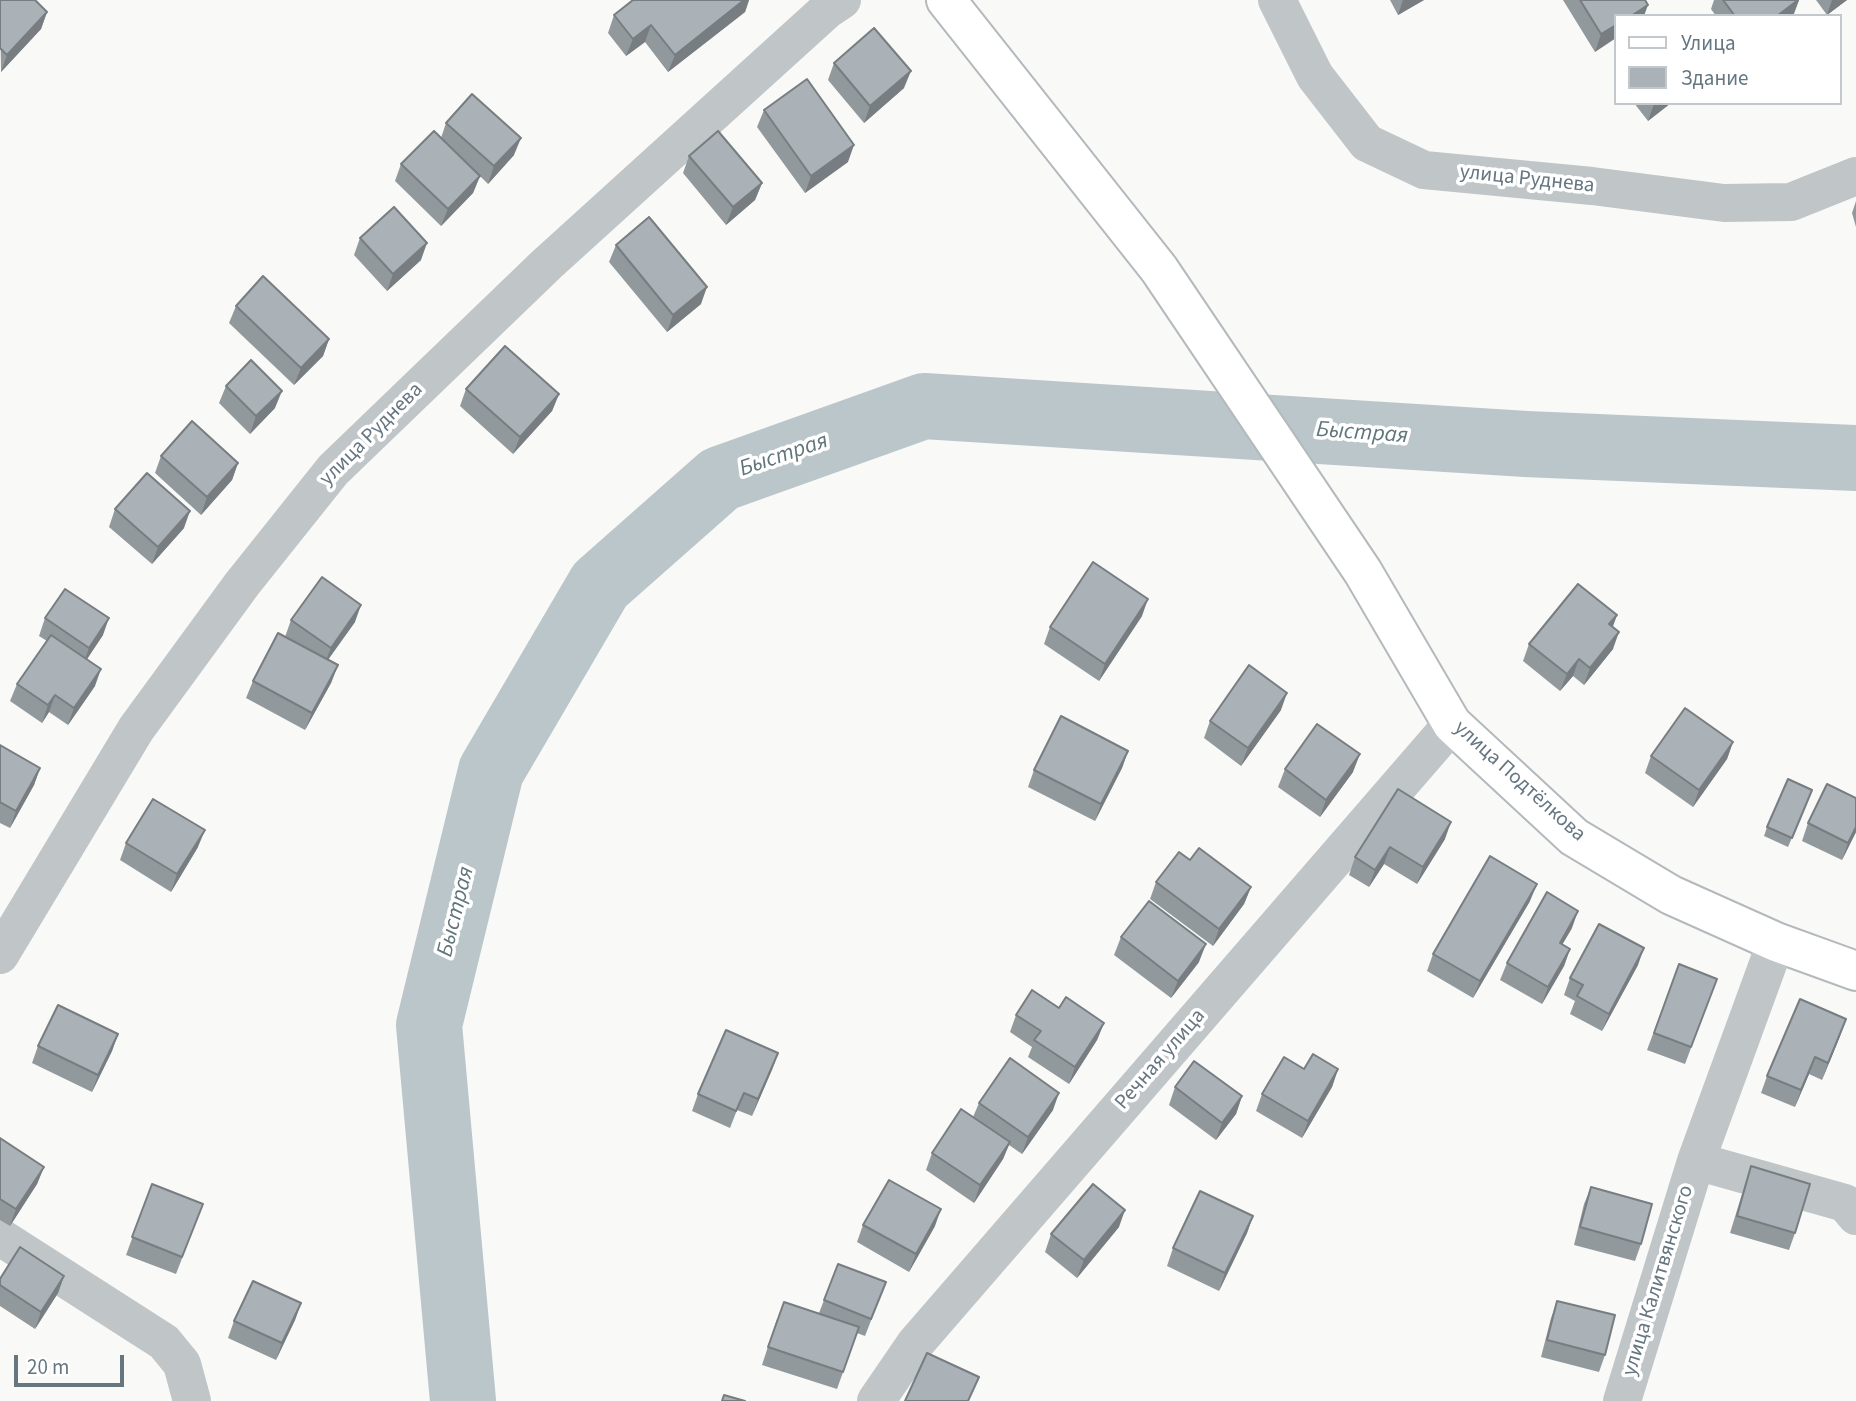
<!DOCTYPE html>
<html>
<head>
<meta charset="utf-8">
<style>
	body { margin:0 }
	#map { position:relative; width:1856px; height:1401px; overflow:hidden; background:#f9f9f7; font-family:"Source Sans 3",sans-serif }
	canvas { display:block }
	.legend { position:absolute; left:1614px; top:14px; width:228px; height:91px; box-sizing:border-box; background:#fff; border:2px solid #c2c8cc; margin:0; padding:9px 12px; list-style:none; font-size:21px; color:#667680 }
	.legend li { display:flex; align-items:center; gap:14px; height:35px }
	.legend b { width:35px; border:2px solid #c2c8cc }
	.scale { position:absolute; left:14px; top:1355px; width:110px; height:32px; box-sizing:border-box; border:4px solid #667680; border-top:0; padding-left:9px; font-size:21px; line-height:24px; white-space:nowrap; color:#667680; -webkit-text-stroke:5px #fff; paint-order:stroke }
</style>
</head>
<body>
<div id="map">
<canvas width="1856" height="1401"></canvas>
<ul class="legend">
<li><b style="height:9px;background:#fff"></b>Улица</li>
<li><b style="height:19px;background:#aab2b7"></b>Здание</li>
</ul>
<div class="scale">20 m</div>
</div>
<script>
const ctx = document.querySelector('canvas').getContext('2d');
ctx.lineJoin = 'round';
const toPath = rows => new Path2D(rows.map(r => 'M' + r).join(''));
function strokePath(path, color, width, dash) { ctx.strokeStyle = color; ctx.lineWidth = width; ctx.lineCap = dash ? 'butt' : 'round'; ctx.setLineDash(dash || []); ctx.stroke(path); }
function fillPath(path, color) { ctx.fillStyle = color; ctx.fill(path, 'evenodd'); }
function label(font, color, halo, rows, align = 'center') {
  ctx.font = font + ' "Source Sans 3",sans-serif'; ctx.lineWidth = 7; ctx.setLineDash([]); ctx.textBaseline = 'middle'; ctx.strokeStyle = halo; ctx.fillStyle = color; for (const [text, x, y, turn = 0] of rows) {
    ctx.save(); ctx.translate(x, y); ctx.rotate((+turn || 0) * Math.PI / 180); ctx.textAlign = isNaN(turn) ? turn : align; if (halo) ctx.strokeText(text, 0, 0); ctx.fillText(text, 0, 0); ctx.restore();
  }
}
const river = toPath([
	[463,1401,429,1025,491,771,600,585,720,479,924,406,1526,444,1856,458]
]);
const minor = toPath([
	[1277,0,1315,76,1367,143,1424,170,1592,186,1724,203,1791,202,1856,176],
	[0,955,136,729,242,584,333,470,547,264,827,10,842,0],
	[1696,1161,1845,1203,1856,1216],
	[0,1237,164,1342,182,1364,192,1401],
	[876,1401,915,1344,1452,724],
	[1622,1401,1696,1161,1776,942]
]);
const major = toPath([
	[946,0,1159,269,1363,572,1452,724,1574,837,1671,895,1776,942,1856,971]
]);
const wall = toPath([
	[0,0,47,12,41,29,1,72],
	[633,0,749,0,745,12,668,72,645,42,626,56,608,33,614,15],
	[1390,0,1424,0,1398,15],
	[1563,0,1645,0,1595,52],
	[1714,0,1799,0,1793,16,1716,16,1711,9],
	[1816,0,1847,0,1827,15],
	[834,63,904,88,864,123,828,80],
	[1634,103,1671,103,1648,121],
	[764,110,848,162,805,193,757,127],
	[446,123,514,155,488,184,480,176,473,193,441,226,395,181,401,164,441,138],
	[689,156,762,183,755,200,726,225,683,173],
	[1856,201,1856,227,1852,213],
	[360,238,421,260,387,291,354,255],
	[616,245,701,304,667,332,609,262],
	[236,306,329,339,323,356,294,385,229,323],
	[226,386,275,408,250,434,219,403],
	[466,389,559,394,552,411,513,454,460,406],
	[161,456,238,463,232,480,201,515,155,473],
	[115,509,184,528,152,564,109,527],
	[1617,615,1612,627,1613,649,1584,685,1573,676,1560,691,1523,661,1529,644],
	[1142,616,1099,681,1044,644,1050,627],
	[45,618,103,635,87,659,95,686,68,725,49,712,42,723,10,701,17,684,47,641,39,636],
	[291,620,355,622,328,660,338,665,331,683,305,730,246,698,253,681,285,637],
	[1281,710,1241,766,1204,738,1210,721],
	[1733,742,1727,759,1693,807,1645,773,1651,756],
	[0,745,40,768,34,785,10,828,0,823],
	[1128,751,1122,768,1095,821,1028,787,1034,770],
	[1285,769,1353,772,1320,817,1278,787],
	[1398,789,1445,839,1417,884,1384,864,1369,887,1349,875,1355,857],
	[1809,798,1788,847,1764,836,1767,827],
	[1856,798,1856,832,1842,860,1802,841,1808,823],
	[126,843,198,847,171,892,120,860],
	[1190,860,1251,887,1244,904,1213,946,1150,899,1156,882],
	[1530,901,1473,998,1427,971,1433,954],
	[1572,928,1562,945,1570,949,1564,966,1542,1004,1500,980,1507,963],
	[1121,937,1199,962,1171,998,1114,955],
	[1679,964,1717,979,1685,1064,1647,1050],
	[1638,965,1602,1031,1570,1014,1575,1001,1564,995,1570,978],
	[1059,1008,1104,1023,1097,1040,1069,1084,1028,1057,1032,1047,1010,1032,1016,1015],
	[118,1034,112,1051,92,1092,32,1063,38,1046],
	[1840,1036,1822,1080,1809,1074,1795,1107,1761,1093,1767,1076],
	[778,1053,752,1116,737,1110,730,1128,692,1111,698,1094],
	[1304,1069,1338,1069,1332,1087,1302,1138,1256,1111,1262,1094],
	[1175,1087,1242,1096,1236,1114,1216,1140,1169,1105],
	[979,1103,1053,1110,1022,1154,1009,1145,1003,1159,974,1203,926,1170,932,1153,973,1117],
	[0,1138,44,1167,37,1184,10,1226,0,1220],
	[1751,1166,1795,1233,1789,1250,1730,1233,1745,1184],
	[152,1184,203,1204,176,1274,126,1255],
	[1591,1187,1641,1244,1635,1261,1574,1245,1584,1204],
	[1253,1216,1247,1233,1219,1291,1167,1266,1173,1248],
	[863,1225,935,1226,909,1272,857,1242],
	[1119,1227,1077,1278,1045,1252,1051,1234],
	[838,1264,886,1282,865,1336,857,1333,837,1389,762,1365,777,1319,819,1313],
	[64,1276,58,1293,35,1329,0,1306,0,1279],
	[1557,1301,1605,1355,1599,1372,1541,1357,1551,1318],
	[301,1303,295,1320,276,1360,228,1338,234,1321]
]);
const shadedWall = toPath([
	[744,0,749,0,745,12,668,72,675,55],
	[1403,0,1424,0,1398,15],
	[1798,0,1799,0,1793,16,1777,16],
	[1832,0,1847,0,1827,15],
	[1648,5,1644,16,1631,16],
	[47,12,41,29,1,72,7,55],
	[651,25,645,42,626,56,633,39],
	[1616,25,1616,38,1595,52,1601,34],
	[911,71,904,88,864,123,870,106],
	[1655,103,1671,103,1648,121,1654,104],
	[521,138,514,155,488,184,494,166],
	[854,145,848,162,805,193,811,176],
	[480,176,473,193,441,226,448,209],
	[762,183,755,200,726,225,733,207],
	[427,243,421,260,387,291,393,274],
	[707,287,701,304,667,332,673,315],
	[329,339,323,356,294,385,301,368],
	[282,391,275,408,250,434,256,416],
	[559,394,552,411,513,454,520,437],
	[238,463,232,480,201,515,207,497],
	[190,511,184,528,152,564,158,547],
	[1148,599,1142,616,1099,681,1105,664],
	[361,605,355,622,324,665,331,648],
	[1617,615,1611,632,1609,624],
	[109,618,103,635,83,665,89,648],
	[1619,632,1613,649,1584,685,1590,668],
	[1579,659,1573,676,1560,691,1567,674],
	[338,665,331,683,305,730,312,713],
	[101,669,95,686,68,725,74,708],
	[1287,693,1281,710,1241,766,1248,748],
	[55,695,49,712,42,723,48,705],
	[1733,742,1727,759,1693,807,1699,790],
	[1128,751,1122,768,1095,821,1101,804],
	[1360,754,1353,772,1320,817,1326,800],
	[40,768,34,785,10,828,16,811],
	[1451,822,1445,839,1417,884,1423,867],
	[1856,827,1856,832,1842,860,1848,843],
	[205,830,198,847,171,892,177,874],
	[1390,847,1384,864,1369,887,1375,870],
	[1537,884,1530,901,1473,998,1480,981],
	[1251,887,1244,904,1213,946,1219,929],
	[1578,911,1572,928,1553,960,1560,943],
	[1206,944,1199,962,1171,998,1178,981],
	[1644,948,1638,965,1602,1031,1609,1014],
	[1570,949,1564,966,1542,1004,1548,987],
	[1846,1019,1840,1036,1822,1080,1828,1063],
	[1104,1023,1097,1040,1069,1084,1075,1067],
	[118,1034,112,1051,92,1092,98,1075],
	[778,1053,772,1070,752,1116,758,1099],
	[1815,1057,1809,1074,1795,1107,1801,1090],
	[1338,1069,1332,1087,1302,1138,1308,1121],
	[1059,1093,1053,1110,1022,1154,1028,1137],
	[1242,1096,1236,1114,1216,1140,1222,1123],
	[1010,1142,1003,1159,974,1203,980,1185],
	[44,1167,37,1184,10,1226,16,1209],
	[941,1209,935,1226,909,1272,916,1254],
	[1125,1210,1119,1227,1077,1278,1084,1260],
	[1253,1216,1247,1233,1219,1291,1225,1273],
	[64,1276,58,1293,35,1329,41,1312],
	[301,1303,295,1320,276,1360,282,1343]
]);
const building = toPath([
	[0,0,35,0,47,12,7,55,0,48,0,0],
	[633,0,744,0,675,55,651,25,633,39,614,15,633,0],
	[1580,0,1645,0,1648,5,1631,16,1616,16,1616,25,1601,34,1580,0],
	[1723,0,1798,0,1777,16,1735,16,1723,0],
	[874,28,911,71,870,106,834,63,874,28],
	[807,79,854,145,811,176,764,110,807,79],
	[472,94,521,138,494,166,446,123,472,94],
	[434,131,480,176,448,209,401,164,434,131],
	[718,131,762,183,733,207,689,156,718,131],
	[394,207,427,243,393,274,360,238,394,207],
	[649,217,707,287,673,315,616,245,649,217],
	[263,276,329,339,301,368,236,306,263,276],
	[505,346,559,394,520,437,466,389,505,346],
	[251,360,282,391,256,416,226,386,251,360],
	[192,421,238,463,207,497,161,456,192,421],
	[147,473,190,511,158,547,115,509,147,473],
	[1093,562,1148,599,1105,664,1050,627,1093,562],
	[322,577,361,605,331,648,291,620,322,577],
	[1578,584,1617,615,1609,624,1619,632,1590,668,1579,659,1567,674,1529,644,1578,584],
	[65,589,109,618,89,648,45,618,65,589],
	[278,633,338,665,312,713,253,681,278,633],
	[51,635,101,669,74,708,55,695,48,705,17,684,51,635],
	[1249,665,1287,693,1248,748,1210,721,1249,665],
	[1685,708,1733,742,1699,790,1651,756,1685,708],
	[1061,716,1128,751,1101,804,1034,770,1061,716],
	[1317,724,1360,754,1326,800,1285,769,1317,724],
	[0,745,40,768,16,811,0,802,0,745],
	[1788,779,1812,790,1792,838,1767,827,1788,779],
	[1827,784,1856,798,1856,827,1848,843,1808,823,1827,784],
	[1398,789,1451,822,1423,867,1390,847,1375,870,1355,857,1398,789],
	[153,799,205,830,177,874,126,843,153,799],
	[1199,848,1251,887,1219,929,1156,882,1179,852,1190,860,1199,848],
	[1490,856,1537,884,1480,981,1433,954,1490,856],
	[1547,892,1578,911,1560,943,1570,949,1548,987,1507,963,1547,892],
	[1149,901,1206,944,1178,981,1121,937,1149,901],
	[1599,924,1644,948,1609,1014,1577,996,1583,985,1570,978,1599,924],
	[1679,964,1717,979,1691,1047,1654,1033,1679,964],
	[1032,990,1059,1008,1066,997,1104,1023,1075,1067,1034,1040,1041,1031,1016,1015,1032,990],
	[1800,999,1846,1019,1828,1063,1815,1057,1801,1090,1767,1076,1800,999],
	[58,1005,118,1034,98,1075,38,1046,58,1005],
	[726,1030,778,1053,758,1099,744,1093,736,1111,698,1094,726,1030],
	[1313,1054,1338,1069,1308,1121,1262,1094,1284,1057,1304,1069,1313,1054],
	[1010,1058,1059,1093,1028,1137,979,1103,1010,1058],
	[1194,1061,1242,1096,1222,1123,1175,1087,1194,1061],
	[961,1109,1010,1142,980,1185,932,1153,961,1109],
	[0,1138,44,1167,16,1209,0,1199,0,1138],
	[1751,1166,1810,1184,1795,1233,1737,1216,1751,1166],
	[889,1180,941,1209,916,1254,863,1225,889,1180],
	[152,1184,203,1204,182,1257,132,1237,152,1184],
	[1093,1184,1125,1210,1084,1260,1051,1234,1093,1184],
	[1591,1187,1652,1204,1641,1244,1580,1227,1591,1187],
	[1200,1191,1253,1216,1225,1273,1173,1248,1200,1191],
	[20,1247,64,1276,41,1312,0,1285,0,1279,20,1247],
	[838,1264,886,1282,871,1319,824,1300,838,1264],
	[253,1281,301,1303,282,1343,234,1321,253,1281],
	[1557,1301,1615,1315,1605,1355,1547,1340,1557,1301],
	[784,1302,859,1327,843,1372,768,1347,784,1302],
	[927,1353,979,1377,968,1401,905,1401,927,1353],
	[724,1395,745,1401,722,1401,724,1395]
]);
const streetNames = [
	["улица Руднева",1527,180,6],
	["улица Руднева",372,435,-45],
	["улица Подтёлкова",1519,782,42],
	["Речная улица",1161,1060,-49],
	["улица Калитвянского",1659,1281,-73]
];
const waterNames = [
	["Быстрая",1362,434,4],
	["Быстрая",784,456,-19],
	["Быстрая",457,912,-76]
];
strokePath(river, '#bac6ca', 66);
strokePath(major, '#b4b9bd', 42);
strokePath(minor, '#c0c5c8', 38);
strokePath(major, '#fff', 38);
fillPath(wall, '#92999d');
fillPath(shadedWall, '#777d80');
fillPath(building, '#aab2b7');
strokePath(building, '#777d80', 2);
label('21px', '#667680', '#fff', streetNames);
label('italic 23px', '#60757a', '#fff', waterNames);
</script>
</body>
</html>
